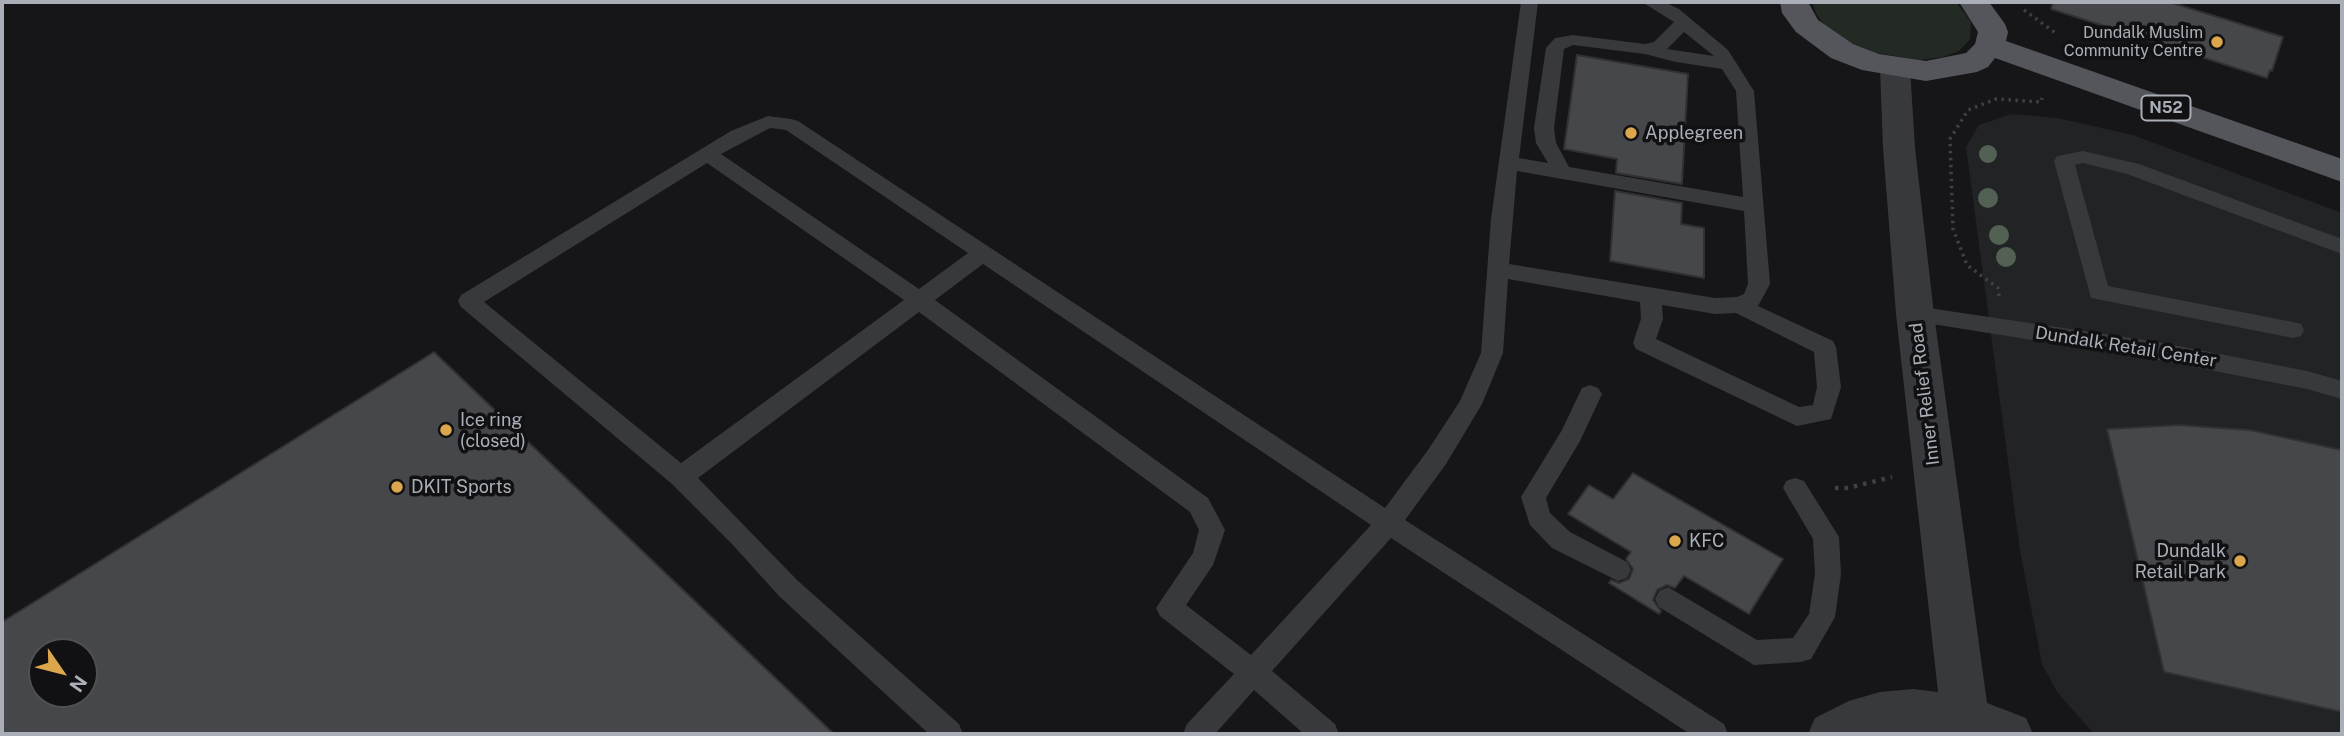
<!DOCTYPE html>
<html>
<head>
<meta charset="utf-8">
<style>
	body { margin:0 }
	#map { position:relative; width:2344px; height:736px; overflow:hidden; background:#161618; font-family:"Public Sans",sans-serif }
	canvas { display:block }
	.frame { position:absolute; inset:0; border:4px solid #aaaeb6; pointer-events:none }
	.north { position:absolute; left:28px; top:638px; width:70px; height:70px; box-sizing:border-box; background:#111113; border:2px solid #4e5054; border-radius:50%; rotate:125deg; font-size:19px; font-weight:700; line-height:28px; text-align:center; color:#aaaeb6 }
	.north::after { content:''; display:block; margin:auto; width:24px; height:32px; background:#dba64c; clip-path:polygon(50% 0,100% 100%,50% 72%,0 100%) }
</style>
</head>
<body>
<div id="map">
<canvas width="2344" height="736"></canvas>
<div class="frame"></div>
<div class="north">N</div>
</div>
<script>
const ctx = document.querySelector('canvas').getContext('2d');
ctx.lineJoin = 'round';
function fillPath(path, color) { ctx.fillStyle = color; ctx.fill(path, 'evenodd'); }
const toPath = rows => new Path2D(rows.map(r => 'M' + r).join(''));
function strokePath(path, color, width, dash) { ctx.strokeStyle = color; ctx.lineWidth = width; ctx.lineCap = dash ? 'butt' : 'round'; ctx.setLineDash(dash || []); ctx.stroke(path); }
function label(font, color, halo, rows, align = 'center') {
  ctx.font = font + ' "Public Sans",sans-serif'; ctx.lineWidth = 7; ctx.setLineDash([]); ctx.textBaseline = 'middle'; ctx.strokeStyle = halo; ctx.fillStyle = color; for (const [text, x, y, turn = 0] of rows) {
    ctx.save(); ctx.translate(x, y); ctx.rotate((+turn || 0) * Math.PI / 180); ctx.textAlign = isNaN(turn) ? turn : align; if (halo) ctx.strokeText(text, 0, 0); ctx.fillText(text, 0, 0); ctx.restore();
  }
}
const built = toPath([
	[2011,114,2057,118,2133,135,2342,213,2342,734,2094,734,2057,692,2042,664,2020,551,1966,147,1979,125]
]);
const green = toPath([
	[1812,2,1956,2,1971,22,1970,39,1959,51,1943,57,1919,60,1877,53,1851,43,1823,24,1816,13]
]);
const building = toPath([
	[2053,2,2169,2,2283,37,2272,71,2270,70,2267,78,2051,9,2053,2],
	[1577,55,1688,74,1682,184,1616,173,1617,159,1564,149,1577,55],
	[1615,191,1682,203,1681,224,1704,228,1704,278,1610,261,1615,191],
	[434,352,834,734,2,734,2,622,434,352],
	[42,652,84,652,84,694,42,694,42,652],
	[2179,425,2250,430,2342,450,2342,712,2164,672,2107,429,2179,425],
	[1633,473,1783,559,1749,614,1684,576,1675,588,1667,585,1657,590,1653,600,1661,611,1659,614,1609,583,1611,580,1619,583,1629,579,1633,569,1626,559,1631,552,1568,514,1589,485,1613,499,1633,473]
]);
const pathFar1 = toPath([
	[2024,10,2057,34],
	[1999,296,1998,288,1967,265,1953,229,1950,139,1968,110,1996,99,2041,102,2042,98]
]);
const path = toPath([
	[1835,488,1848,488,1892,477]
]);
const service = toPath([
	[1521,2,1538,2,1519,158,1548,163,1536,143,1534,128,1546,48,1555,38,1573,35,1645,44,1654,42,1674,22,1642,2,1664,2,1679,9,1728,50,1754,91,1770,284,1758,306,1833,341,1836,347,1841,387,1831,419,1797,426,1636,349,1633,343,1641,319,1640,302,1508,279,1503,353,1482,404,1446,464,1405,520,1724,724,1728,734,1690,734,1391,538,1272,671,1335,724,1339,734,1304,734,1254,690,1215,734,1183,734,1187,724,1234,674,1160,616,1156,608,1193,553,1199,530,1190,512,919,312,698,478,797,580,959,724,963,734,929,734,779,596,732,544,672,484,461,307,458,301,461,295,731,131,768,116,791,119,798,121,1385,508,1428,450,1460,401,1481,353,1491,219,1521,2],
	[1684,32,1714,56,1667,49,1684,32],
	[1573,45,1645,54,1676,62,1722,69,1736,91,1743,197,1569,167,1556,143,1554,128,1564,49,1573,45],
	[770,128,786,130,968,253,919,289,721,154,770,128],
	[707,163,904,300,681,463,484,302,707,163],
	[1517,171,1744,211,1748,284,1744,294,1737,297,1715,298,1509,264,1517,171],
	[983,264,1371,525,1251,655,1186,605,1213,565,1225,530,1208,498,935,300,983,264],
	[1662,305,1715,314,1736,313,1814,352,1817,387,1813,405,1799,407,1656,339,1663,319,1662,305],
	[2083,151,2139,164,2342,239,2342,254,2127,174,2083,163,2075,165,2108,286,2293,322,2301,324,2304,330,2301,336,2293,338,2091,298,2054,161,2057,156,2083,151],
	[1915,306,2158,342,2307,371,2342,381,2342,399,2307,389,2158,360,1907,320,1904,314,1907,308,1915,306],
	[1590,385,1598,388,1602,394,1580,441,1546,498,1550,513,1570,532,1627,562,1631,570,1627,578,1618,581,1552,548,1530,525,1521,497,1562,430,1582,388,1590,385],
	[1795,478,1804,481,1839,537,1841,574,1835,617,1811,659,1801,662,1754,665,1659,607,1655,599,1659,591,1668,587,1757,640,1793,638,1809,614,1815,574,1813,539,1783,488,1786,481,1795,478]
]);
const minor = toPath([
	[1895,59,1906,61,1910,68,1915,148,1934,314,1987,703,2026,718,2033,734,1808,734,1815,718,1849,701,1880,692,1913,689,1938,692,1896,314,1883,148,1880,68,1884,61,1895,59]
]);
const primary = toPath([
	[1780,2,1808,2,1818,20,1853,44,1879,54,1926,61,1966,53,1975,44,1978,32,1959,2,1989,2,2005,24,2008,32,2006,41,2342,159,2342,182,1995,58,1988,67,1977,72,1926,81,1862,70,1831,58,1796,32,1782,13,1780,2]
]);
const trees = [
	[1988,154,9],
	[1988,198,10],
	[1999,235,10],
	[2006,257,10]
];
const markers = [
	[2217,42,7,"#dba64c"],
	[1631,133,7,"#dba64c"],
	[446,430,7,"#dba64c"],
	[397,487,7,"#dba64c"],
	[1675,541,7,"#dba64c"],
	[2240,561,7,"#dba64c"]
];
const farPoinames = [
	["Dundalk Muslim",2203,33],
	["Community Centre",2203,51]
];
const shields = [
	[2166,108,49]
];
const shieldNames = [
	["N52",2166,108]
];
const poiNames = [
	["Applegreen",1645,133],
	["Ice ring",460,420],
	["(closed)",460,441],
	["DKIT Sports",411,487],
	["KFC",1689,541],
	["Dundalk",2226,551,"right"],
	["Retail Park",2226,572,"right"]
];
const streetNames = [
	["Dundalk Retail Center",2126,347,9],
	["Inner Relief Road",1925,394,-97]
];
fillPath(built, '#222325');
fillPath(green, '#232a24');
fillPath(building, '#45474a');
strokePath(building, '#313134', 2);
strokePath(pathFar1, '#3e4043', 3.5, [2.5, 4.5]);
strokePath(path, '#3e4043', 4.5, [3.5, 6]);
fillPath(service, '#38393c');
fillPath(minor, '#38393c');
fillPath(primary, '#54565b');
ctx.fillStyle = '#526153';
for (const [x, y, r] of trees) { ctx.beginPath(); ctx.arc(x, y, r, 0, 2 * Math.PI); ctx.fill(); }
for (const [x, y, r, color] of markers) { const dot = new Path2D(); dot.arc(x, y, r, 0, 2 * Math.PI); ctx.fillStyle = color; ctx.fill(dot); strokePath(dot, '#111113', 2.5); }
label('16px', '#aaaeb6', '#111113', farPoinames, 'right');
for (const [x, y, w] of shields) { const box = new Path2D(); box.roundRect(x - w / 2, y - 12.5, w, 25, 5); ctx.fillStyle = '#111113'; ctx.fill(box); strokePath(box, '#aaaeb6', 2); }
label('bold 16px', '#aaaeb6', null, shieldNames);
label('18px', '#aaaeb6', '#111113', poiNames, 'left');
label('18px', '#aaaeb6', '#111113', streetNames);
</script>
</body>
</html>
